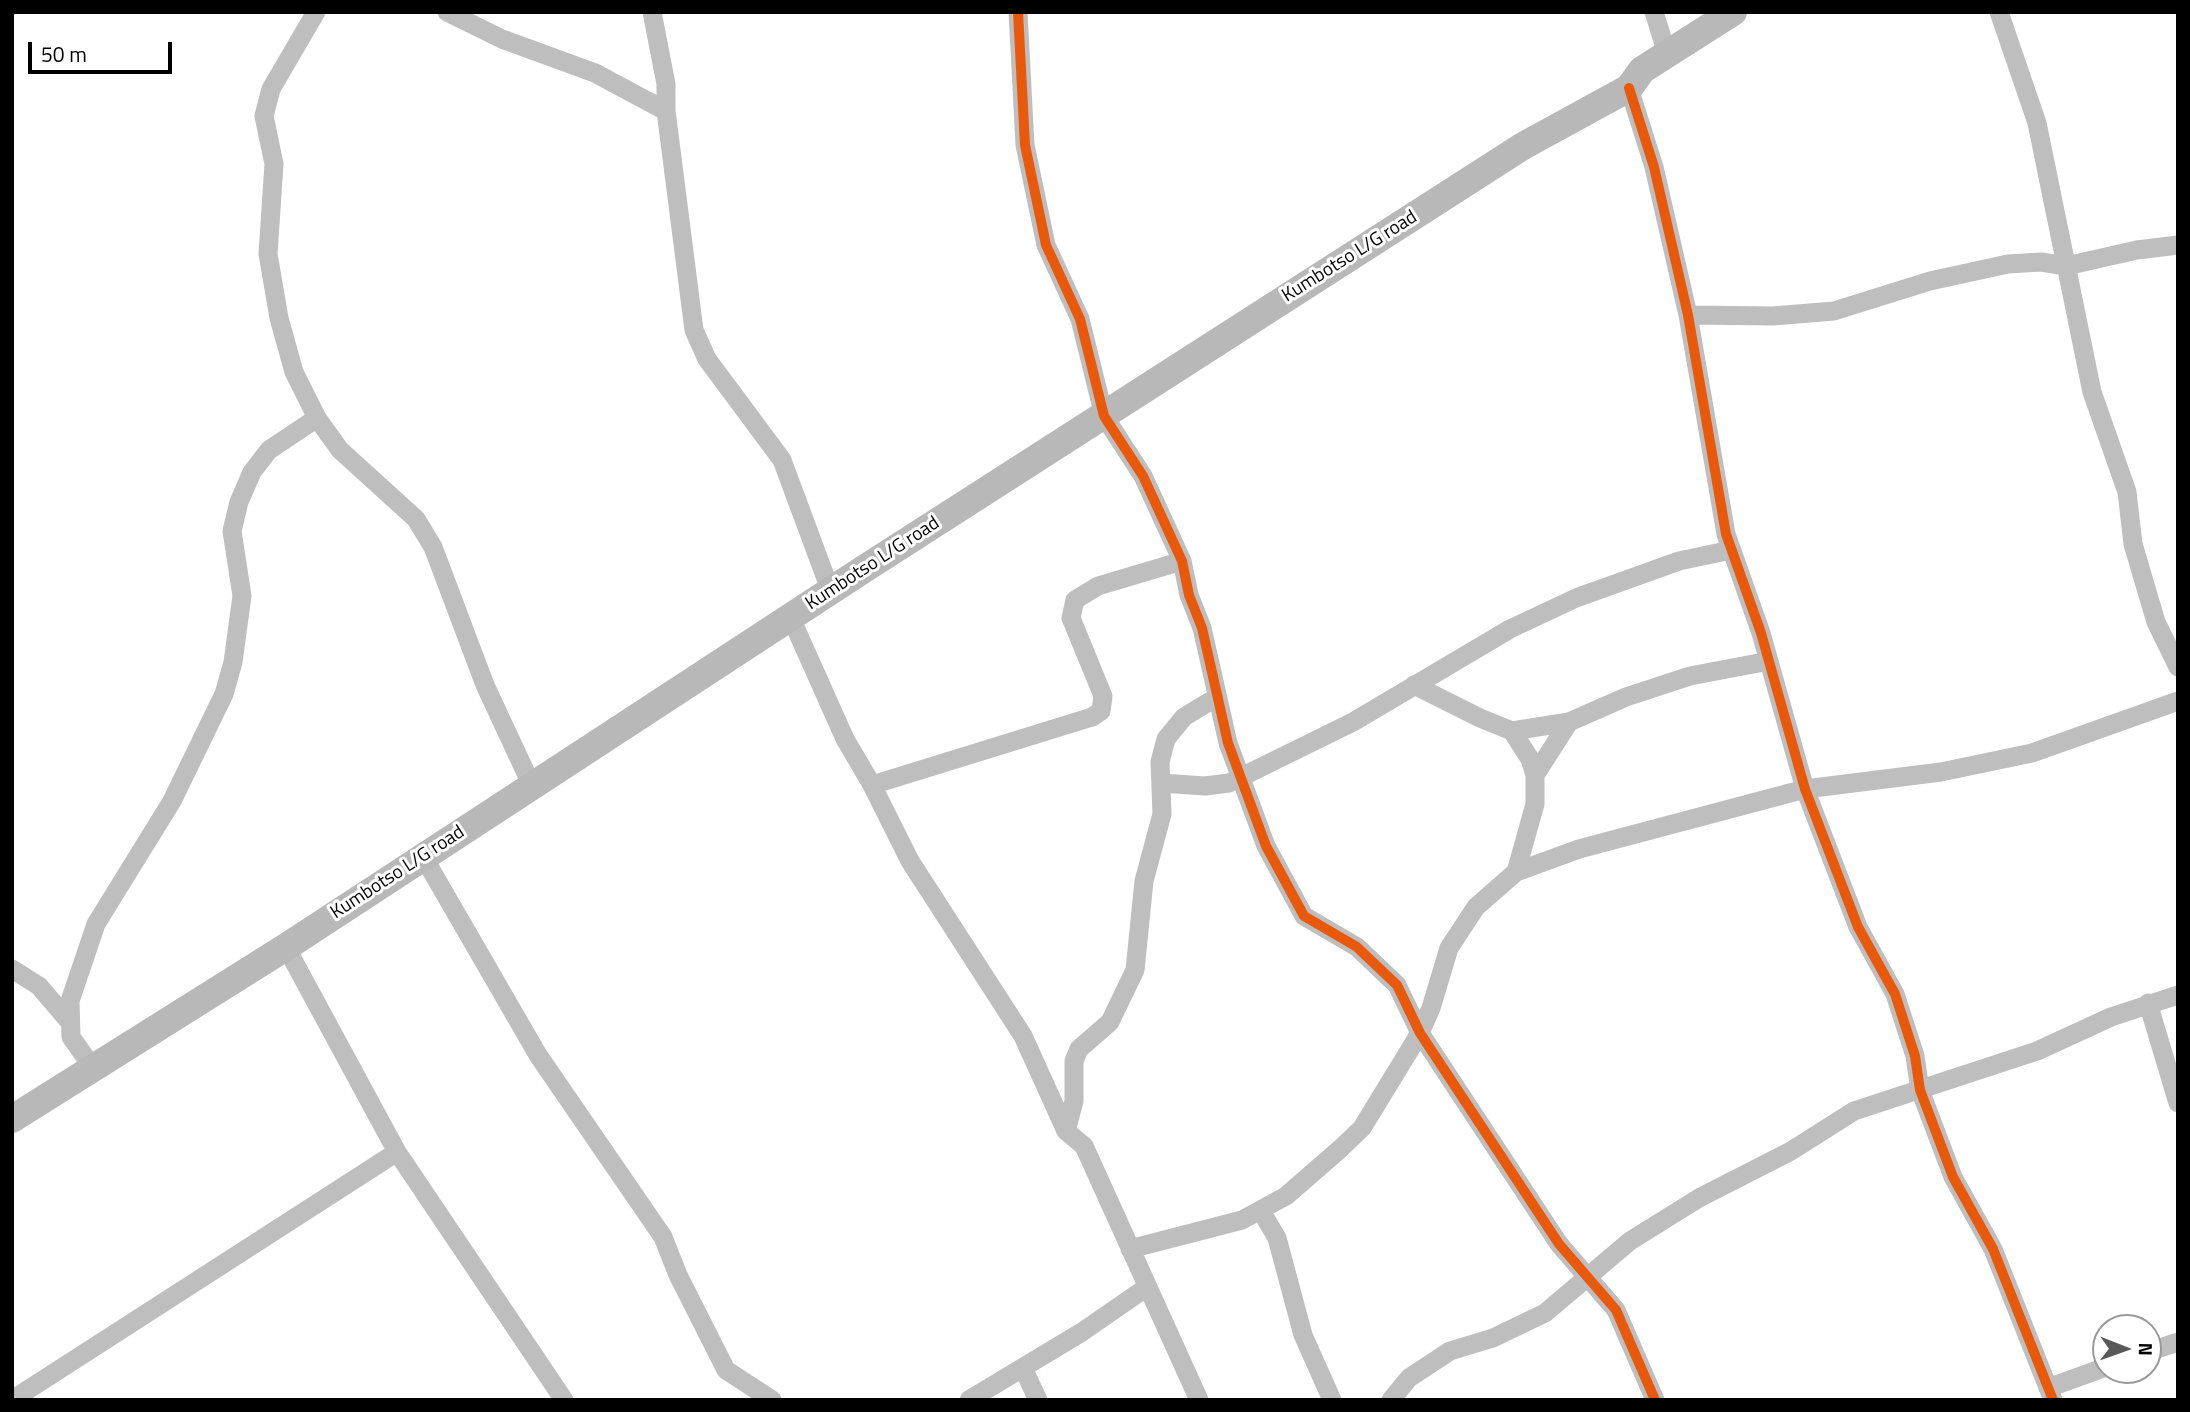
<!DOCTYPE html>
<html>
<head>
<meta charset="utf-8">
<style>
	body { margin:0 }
	#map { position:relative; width:2190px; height:1412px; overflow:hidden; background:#fff; font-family:"Titillium Web",sans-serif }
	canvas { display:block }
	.frame { position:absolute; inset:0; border:14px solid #000; pointer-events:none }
	.north { position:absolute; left:2092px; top:1314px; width:70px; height:70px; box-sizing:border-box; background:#fff; border:2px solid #999; border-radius:50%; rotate:91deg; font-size:19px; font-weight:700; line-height:28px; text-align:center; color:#000 }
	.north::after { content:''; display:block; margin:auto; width:24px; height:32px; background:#595959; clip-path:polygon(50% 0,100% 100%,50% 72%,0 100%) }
	.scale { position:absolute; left:28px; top:42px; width:144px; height:32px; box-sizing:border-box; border:4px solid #000; border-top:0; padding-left:9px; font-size:21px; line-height:24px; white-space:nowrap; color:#000; -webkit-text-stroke:5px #fff; paint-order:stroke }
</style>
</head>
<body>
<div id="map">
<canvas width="2190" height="1412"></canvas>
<div class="frame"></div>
<div class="north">N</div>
<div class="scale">50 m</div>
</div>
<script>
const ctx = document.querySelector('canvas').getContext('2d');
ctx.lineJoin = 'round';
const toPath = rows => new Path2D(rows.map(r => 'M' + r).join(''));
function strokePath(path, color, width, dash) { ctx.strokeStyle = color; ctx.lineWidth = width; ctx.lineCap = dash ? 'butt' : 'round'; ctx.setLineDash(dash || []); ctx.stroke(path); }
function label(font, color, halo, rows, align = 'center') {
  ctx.font = font + ' "Titillium Web",sans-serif'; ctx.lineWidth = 6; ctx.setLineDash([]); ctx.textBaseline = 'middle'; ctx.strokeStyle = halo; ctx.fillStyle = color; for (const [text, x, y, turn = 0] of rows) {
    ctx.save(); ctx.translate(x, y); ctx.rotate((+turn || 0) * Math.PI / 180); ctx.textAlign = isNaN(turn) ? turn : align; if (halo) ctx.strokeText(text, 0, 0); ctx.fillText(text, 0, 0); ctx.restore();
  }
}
const minor = toPath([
	[316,12,271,89,264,116,274,164,268,254,279,318,294,372,317,418,340,450,416,519,433,547,485,685,532,786],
	[447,12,502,39,595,73,666,111,694,330,707,359,782,460,831,592],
	[652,12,666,84,666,111],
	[1018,12,1025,145,1046,245,1080,319,1104,416,1143,476,1182,561,1189,595,1202,628,1228,743,1266,846,1304,916,1357,947,1397,985,1420,1033,1559,1244,1616,1310,1655,1400],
	[1654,12,1667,54],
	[1999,12,2037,123,2092,392,2127,492,2133,544,2156,622,2178,667],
	[1629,88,1654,167,1688,315,1726,534,1761,633,1805,789,1858,927,1895,994,1915,1056,1920,1090,1953,1177,1993,1249,2053,1400],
	[1688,315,1773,316,1834,311,1930,281,2008,264,2041,262,2066,266,2137,250,2178,245],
	[791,618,845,739,872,785,910,861,1023,1036,1066,1131,1084,1146,1199,1400],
	[1414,685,1480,718,1512,731,1569,722,1626,697,1690,676,1769,661],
	[1512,731,1530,759,1535,775,1535,804,1516,872],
	[1535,775,1569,722],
	[1161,783,1205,786,1229,783,1353,722,1510,629,1576,598,1679,561,1731,550],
	[872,785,1092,717,1101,711,1103,696,1071,618,1075,600,1098,586,1182,561],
	[423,856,538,1055,663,1237,678,1275,726,1370,772,1400],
	[286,947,397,1152,564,1400],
	[12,969,39,986,68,1020],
	[2148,1003,2178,1103],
	[93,1068,71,1037,70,1001,96,924,172,801,224,694,233,662,242,596,232,531,239,502,252,472,269,450,317,418],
	[1066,1131,1074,1101,1074,1061,1079,1049,1110,1022,1135,970,1144,881,1162,814,1160,762,1166,739,1184,717,1217,697],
	[1261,1211,1277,1238,1303,1335,1332,1400],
	[1130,1249,1242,1220,1286,1196,1340,1149,1362,1128,1420,1033,1431,1008,1449,948,1476,907,1516,872,1579,849,1805,789,1941,772,2032,753,2178,701],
	[2148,1352,2178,1342],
	[1023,1368,1038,1400],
	[2048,1388,2106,1367],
	[12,1400,397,1152],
	[969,1400,1082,1332,1147,1287],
	[1391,1400,1409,1378,1450,1351,1493,1338,1545,1313,1630,1241,1699,1198,1791,1151,1854,1111,2037,1051,2111,1017,2178,995]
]);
const secondary = toPath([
	[12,1119,286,947,864,569,1523,146,1629,88,1642,70,1733,12]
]);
const cycleway = toPath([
	[1018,12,1025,145,1046,245,1080,319,1104,416,1143,476,1182,561,1189,595,1202,628,1228,743,1266,846,1304,916,1357,947,1397,985,1420,1033,1559,1244,1616,1310,1655,1400],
	[1629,88,1654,167,1688,315,1726,534,1761,633,1805,789,1858,927,1895,994,1915,1056,1920,1090,1953,1177,1993,1249,2053,1400]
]);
const streetNames = [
	["Kumbotso L/G road",1350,257,-32],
	["Kumbotso L/G road",873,564,-33],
	["Kumbotso L/G road",398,873,-33]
];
strokePath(minor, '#bebebe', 19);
strokePath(secondary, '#b8b8b8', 28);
strokePath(cycleway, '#e8590c', 10);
label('19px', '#000', '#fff', streetNames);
</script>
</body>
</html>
